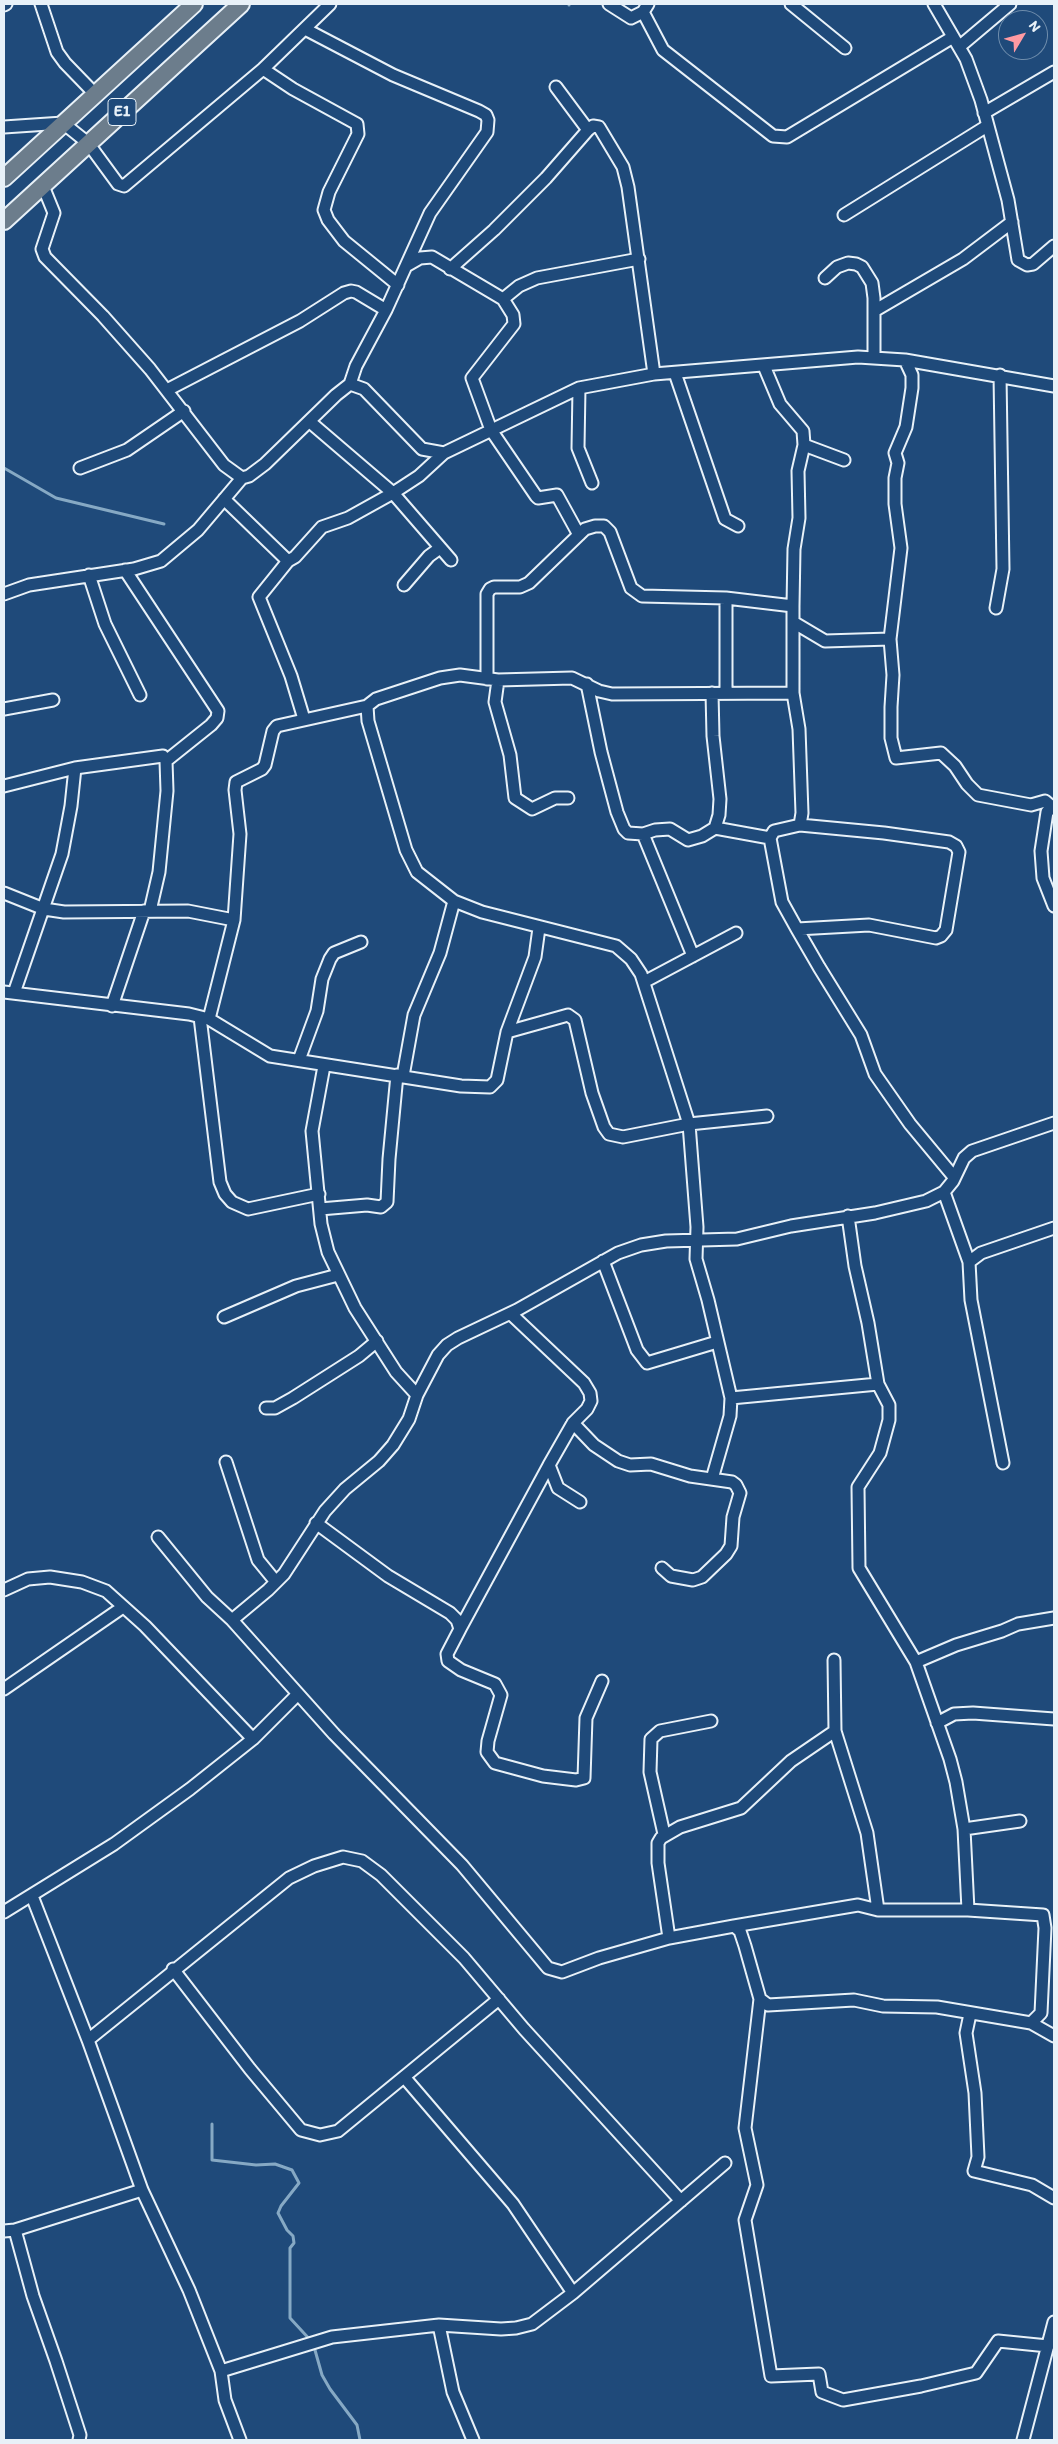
<!DOCTYPE html>
<html>
<head>
<meta charset="utf-8">
<style>
	body { margin:0 }
	#map { position:relative; width:1058px; height:2444px; overflow:hidden; background:#1f4a7a; font-family:Itim,sans-serif }
	canvas { display:block }
	.frame { position:absolute; inset:0; border:5px solid #e8f1f8; pointer-events:none }
	.north { position:absolute; left:998px; top:10px; width:50px; height:50px; box-sizing:border-box; background:#1f4a7a; border:1px solid #6f8dac; border-radius:50%; rotate:53deg; font-size:14px; font-weight:700; line-height:20px; text-align:center; color:#e8f1f8 }
	.north::after { content:''; display:block; margin:auto; width:18px; height:22px; background:#ff9aa2; clip-path:polygon(50% 0,100% 100%,50% 72%,0 100%) }
</style>
</head>
<body>
<div id="map">
<canvas width="1058" height="2444"></canvas>
<div class="frame"></div>
<div class="north">N</div>
</div>
<script>
const ctx = document.querySelector('canvas').getContext('2d');
ctx.lineJoin = 'round';
const toPath = rows => new Path2D(rows.map(r => 'M' + r).join(''));
function strokePath(path, color, width, dash) { ctx.strokeStyle = color; ctx.lineWidth = width; ctx.lineCap = dash ? 'butt' : 'round'; ctx.setLineDash(dash || []); ctx.stroke(path); }
function label(font, color, halo, rows, align = 'center') {
  ctx.font = font + ' Itim,sans-serif'; ctx.lineWidth = 4; ctx.setLineDash([]); ctx.textBaseline = 'middle'; ctx.strokeStyle = halo; ctx.fillStyle = color; for (const [text, x, y, turn = 0] of rows) {
    ctx.save(); ctx.translate(x, y); ctx.rotate((+turn || 0) * Math.PI / 180); ctx.textAlign = isNaN(turn) ? turn : align; if (halo) ctx.strokeText(text, 0, 0); ctx.fillText(text, 0, 0); ctx.restore();
  }
}
const stream = toPath([
	[569,4,569,5],
	[4,468,56,498,164,524],
	[212,2124,212,2160,256,2165,275,2164,292,2170,299,2183,281,2206,278,2213,287,2230,293,2236,294,2243,290,2248,290,2318,313,2343,322,2375,330,2389,357,2425,360,2440]
]);
const minor = toPath([
	[41,4,57,52,65,63,95,94],
	[609,4,631,18,643,12,648,4],
	[791,4,845,48],
	[934,4,966,59,981,100,1008,200,1018,260,1027,265,1033,264,1054,246],
	[4,5,6,4],
	[643,12,663,50,773,136,787,137,953,37],
	[305,29,393,75,479,111,486,115,488,120,487,132,430,213,386,310,356,366,350,384],
	[959,47,1010,4],
	[263,69,293,89,357,124,358,134,329,192,324,210,328,220,344,241,398,285],
	[556,87,588,130],
	[984,113,1054,72],
	[4,127,63,123,88,143,118,184,124,186,263,69,330,4],
	[43,186,54,213,42,249,45,257,103,316,150,369,224,465,242,478,249,476,265,464,336,395,350,384,364,389,422,449,444,453,579,388,654,374,858,357,905,360,1054,386],
	[844,215,987,126],
	[406,266,420,258,432,257,503,299,513,315,514,324,472,378,491,430,536,496,538,498,557,495,579,535],
	[450,269,494,230,546,178,588,130,593,126,599,127,623,167,628,187,654,374],
	[825,278,837,267,848,263,856,264,862,267,872,283,874,298,874,358],
	[503,299,519,286,537,278,639,259],
	[874,311,963,259,1012,222],
	[905,360,912,375,912,388,906,427,895,453,898,463,895,478,895,504,901,548,890,639,893,675,891,707,891,738,896,758,941,753,955,766,967,784,978,795,1031,805,1045,801,1052,807],
	[764,366,780,404,803,431,804,445,798,471,799,518,794,549,793,606,793,693,799,729,802,813,800,825],
	[675,373,725,519,738,526],
	[579,388,578,448,592,483],
	[167,390,300,321,344,293,351,291,356,292,386,310],
	[310,422,393,493,451,560],
	[804,445,844,460],
	[80,468,127,450,184,411],
	[224,499,288,561],
	[125,570,218,711,217,718,211,725,166,761],
	[89,575,105,624,140,695],
	[404,585,429,556,440,548],
	[4,594,29,585,134,569,161,561,198,530,242,478],
	[996,608,1003,569,1000,375],
	[793,622,825,641,890,639],
	[487,679,487,594,490,589,494,587,520,587,529,583,585,529,595,526,604,526,610,532,631,588,642,596,726,598,793,606],
	[498,680,495,702,510,755,515,798,532,809,555,798,568,798],
	[587,684,601,752,617,812,624,829,628,833,643,834],
	[726,691,726,598],
	[367,706,368,721,406,850,417,872,454,901,482,912,616,946,631,959,641,974,689,1124,697,1227,696,1259,708,1300,731,1398,730,1416,712,1479],
	[4,709,53,700],
	[304,719,291,676,259,597,288,561,295,557,322,527,348,518,393,493,419,476,444,453],
	[4,786,75,768,163,756,166,761,167,791,159,872,150,911],
	[1054,806,1047,812,1041,851,1043,878,1054,906],
	[715,828,770,838],
	[4,893,44,909,64,912,188,911,234,920],
	[797,929,869,925,936,938,941,936,946,930,959,852,956,846,949,842,884,833,800,825,774,831,770,838,782,902,797,929,819,967,861,1035,875,1074,910,1124,954,1177],
	[693,956,643,834,655,830,670,829,688,840,702,836,715,828,719,815,720,799,713,736,712,693],
	[644,982,736,933],
	[4,992,189,1014,209,1019,270,1056,461,1086,490,1087,497,1080,507,1032,535,957,539,928],
	[14,993,62,854,71,806,75,768],
	[112,1006,144,911],
	[200,1017,220,1182,225,1194,232,1202,248,1209,319,1194],
	[209,1019,234,920,240,834,235,790,236,782,262,769,265,765,273,731,277,726,367,706,376,699,440,678,460,675,498,680,572,678,599,691,612,694,793,693],
	[507,1032,568,1015,575,1020,592,1093,604,1127,609,1134,623,1137,689,1124,767,1116],
	[299,1060,317,1011,322,979,330,959,334,953,361,942],
	[324,1066,312,1131,321,1224,328,1252,355,1308,396,1372,417,1395],
	[403,1076,414,1015,440,953,454,901],
	[944,1192,969,1262],
	[320,1209,367,1205,381,1207,387,1202,389,1159,397,1075],
	[848,1216,855,1266,868,1323,878,1384,889,1405,889,1420,880,1453,858,1487,859,1568,916,1662,950,1759,956,1782,964,1829,968,1910],
	[603,1261,637,1350,647,1363,717,1342],
	[511,1314,584,1383,590,1393,591,1401,587,1409,573,1423,549,1465,558,1488,580,1502],
	[224,1317,296,1286,338,1275],
	[731,1398,878,1384],
	[266,1408,275,1408,293,1398,359,1356,377,1341],
	[573,1423,594,1445,618,1461,630,1465,651,1464,690,1476,732,1482,736,1485,740,1493,733,1517,731,1546,726,1554,702,1577,693,1580,671,1576,662,1568],
	[226,1462,258,1560,276,1582],
	[1003,1463,971,1300,969,1262,981,1253,1054,1228],
	[316,1523,388,1576,450,1613,457,1620,460,1629,447,1654,448,1661,461,1670,495,1684,501,1695,488,1741,487,1752,495,1763,543,1776,576,1780,584,1778,586,1718,602,1681],
	[158,1537,207,1597,232,1620,334,1734,462,1865,548,1968,562,1972,599,1958,669,1938,734,1926,740,1931,745,1946,760,1999,768,2005,854,2000,883,2006,937,2007,1031,2023,1041,2013,1045,1928,1043,1915,968,1910,878,1910,858,1905,734,1926],
	[4,1590,28,1579,50,1577,82,1582,106,1591,145,1626,253,1739],
	[232,1620,268,1590,284,1574,325,1511,345,1489,379,1461,393,1445,409,1419,417,1395,438,1355,447,1345,458,1338,517,1310,618,1253,641,1245,666,1241,737,1239,791,1226,875,1213,926,1201,944,1192,953,1181,964,1158,972,1151,1054,1123],
	[460,1629,549,1465],
	[834,1660,835,1731,867,1833,878,1910],
	[916,1662,956,1645,1002,1631,1018,1624,1054,1618],
	[4,1689,123,1607],
	[937,1723,954,1714,973,1713,1054,1719],
	[964,1829,1020,1821],
	[664,1834,650,1772,651,1739,660,1731,711,1721],
	[32,1896,88,2040,142,2190,189,2290,221,2371,225,2400,240,2440],
	[4,1912,114,1844,190,1789,253,1739,298,1694],
	[669,1938,658,1863,658,1843,661,1838,680,1827,741,1808,791,1761,835,1731],
	[173,1969,250,2069,301,2130,320,2135,338,2131,499,1999],
	[760,1999,745,2128,757,2185,745,2220,771,2376,819,2374,822,2392,843,2400,921,2386,976,2373,998,2341,1048,2346],
	[970,2014,966,2033,975,2093,978,2157,974,2171,1032,2185,1054,2198],
	[1031,2023,1054,2036],
	[88,2040,289,1878,314,1866,343,1857,362,1861,381,1875,464,1958,524,2029,681,2201],
	[405,2078,513,2204,573,2293],
	[15,2230,33,2296,56,2361,80,2435,79,2440],
	[4,2231,15,2230,142,2190],
	[439,2325,453,2392,473,2440],
	[221,2371,332,2337,439,2325,501,2329,516,2328,532,2324,573,2293,725,2163],
	[1023,2440,1054,2322]
]);
const highway = toPath([
	[4,178,194,4],
	[4,221,241,4]
]);
const shields = [
	[122,112,28]
];
const shieldNames = [
	["E1",122,112]
];
strokePath(stream, '#86a9c4', 3);
strokePath(minor, '#e8f1f8', 15);
strokePath(highway, '#e8f1f8', 20);
strokePath(minor, '#1f4a7a', 11);
strokePath(highway, '#6c7d8c', 16);
for (const [x, y, w] of shields) { const box = new Path2D(); box.roundRect(x - w / 2, y - 13.5, w, 27, 4); ctx.fillStyle = '#1f4a7a'; ctx.fill(box); strokePath(box, '#e8f1f8', 1); }
label('bold 16px', '#e8f1f8', null, shieldNames);
</script>
</body>
</html>
